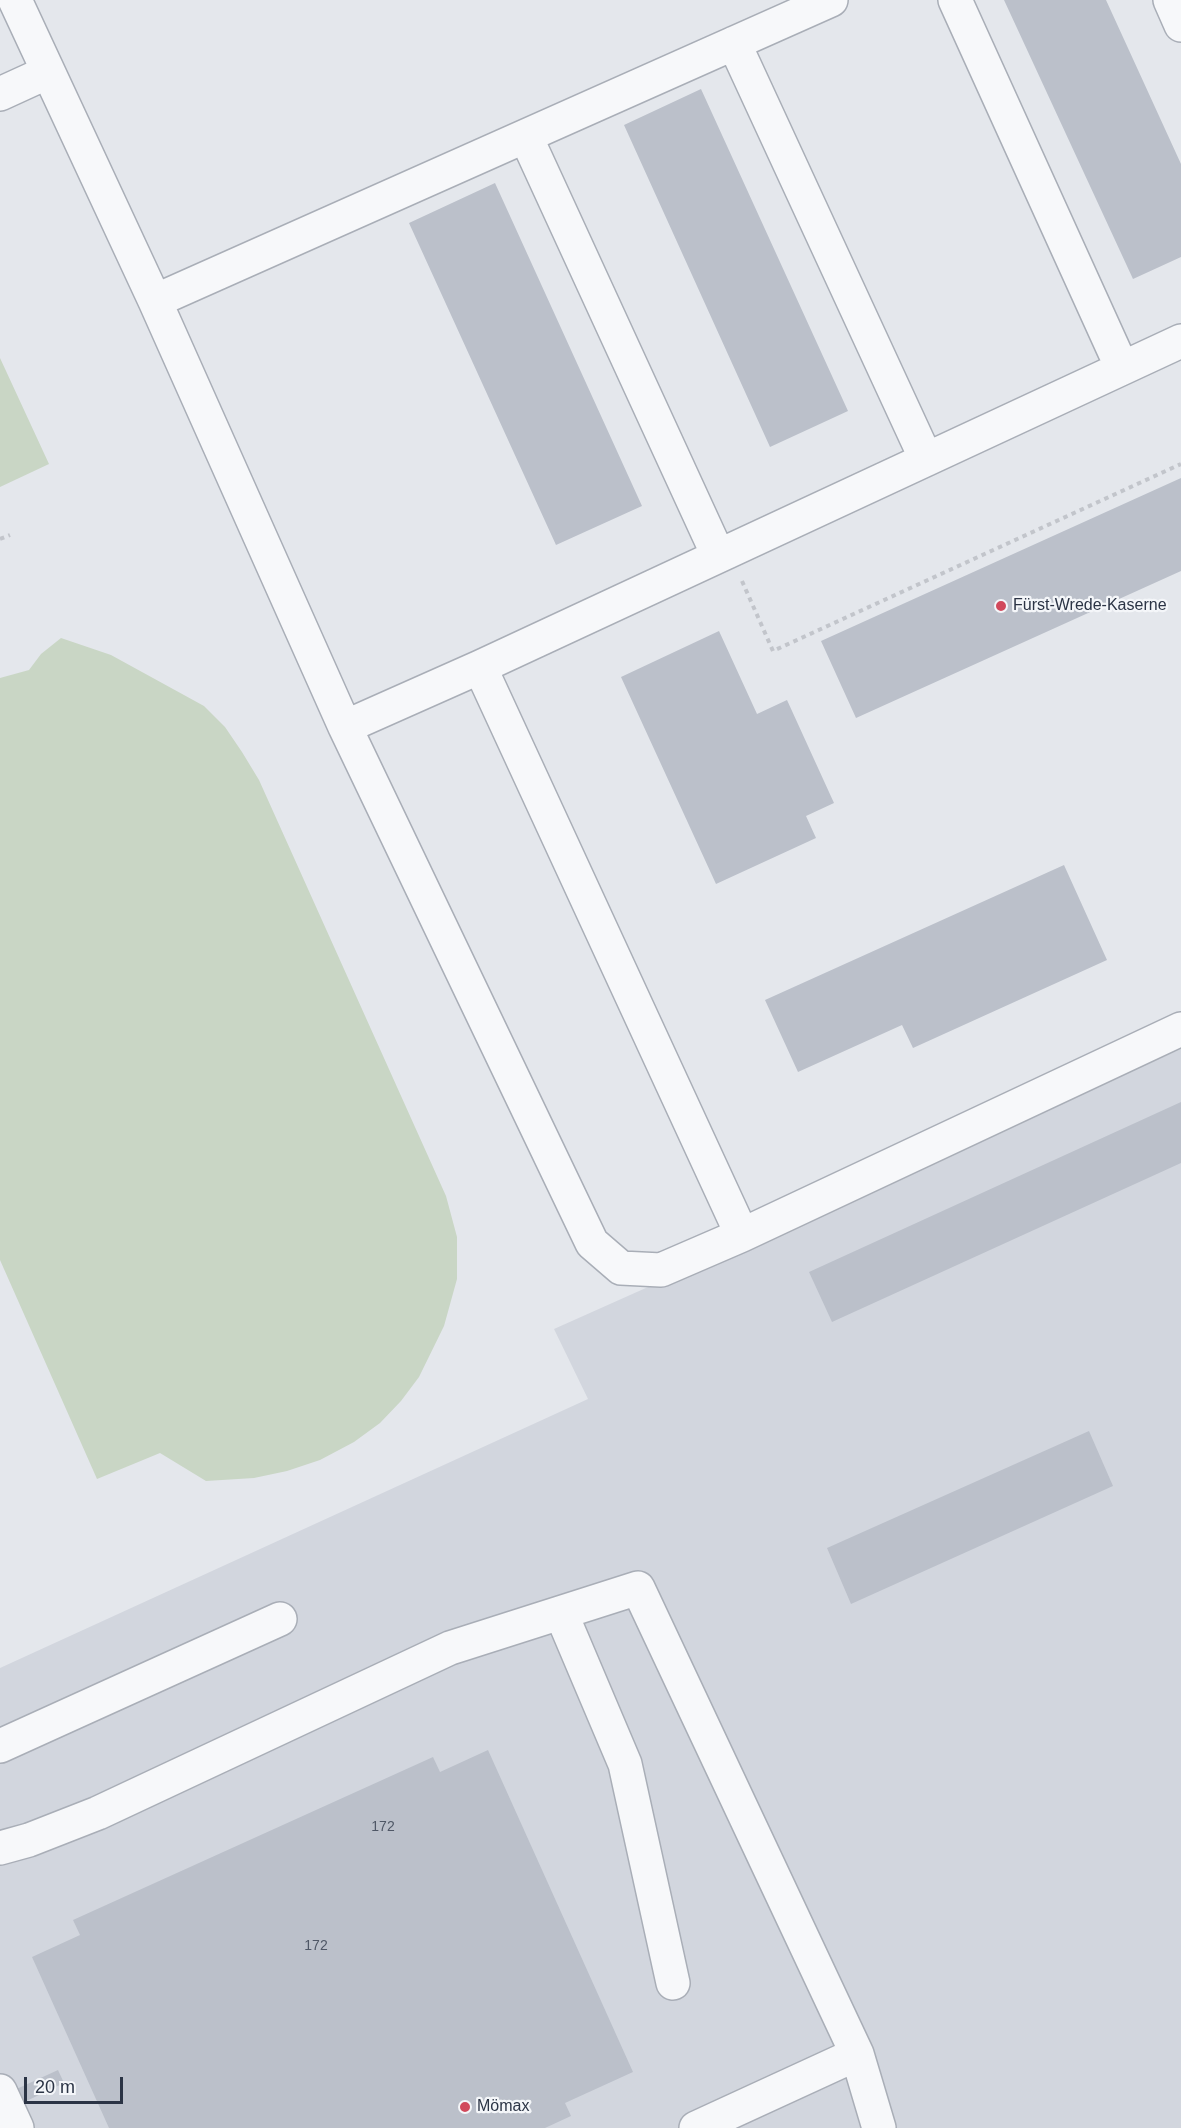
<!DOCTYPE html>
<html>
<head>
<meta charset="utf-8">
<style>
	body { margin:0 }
	#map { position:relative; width:1181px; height:2128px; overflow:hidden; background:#e4e7ec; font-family:Arial,sans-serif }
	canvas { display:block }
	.scale { position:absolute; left:24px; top:2077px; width:99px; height:27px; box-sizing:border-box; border:3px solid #2b3445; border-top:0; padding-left:8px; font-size:18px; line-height:21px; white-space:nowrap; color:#2b3445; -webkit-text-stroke:4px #f4f6f9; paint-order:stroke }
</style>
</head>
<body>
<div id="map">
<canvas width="1181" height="2128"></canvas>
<div class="scale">20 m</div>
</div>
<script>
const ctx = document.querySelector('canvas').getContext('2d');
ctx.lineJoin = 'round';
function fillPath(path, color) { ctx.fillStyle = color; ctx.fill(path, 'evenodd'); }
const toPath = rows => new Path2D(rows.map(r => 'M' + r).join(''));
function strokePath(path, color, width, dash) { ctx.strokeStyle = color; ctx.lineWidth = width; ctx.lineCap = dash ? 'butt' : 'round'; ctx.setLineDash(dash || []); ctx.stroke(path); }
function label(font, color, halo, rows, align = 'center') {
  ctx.font = font + ' Arial,sans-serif'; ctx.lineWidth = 4.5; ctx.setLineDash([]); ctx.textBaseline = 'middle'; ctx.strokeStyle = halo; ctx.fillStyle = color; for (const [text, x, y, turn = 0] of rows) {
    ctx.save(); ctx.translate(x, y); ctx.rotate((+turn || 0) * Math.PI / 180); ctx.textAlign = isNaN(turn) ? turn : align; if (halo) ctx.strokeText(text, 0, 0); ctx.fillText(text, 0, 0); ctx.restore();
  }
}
const built = toPath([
	[1181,1049,1181,2128,0,2128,0,1668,588,1399,554,1329]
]);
const green = toPath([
	[0,358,49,464,0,487],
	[61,638,111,655,204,706,225,727,242,752,259,780,446,1196,457,1237,457,1279,444,1326,419,1377,401,1401,380,1423,354,1442,320,1460,287,1471,254,1478,206,1481,160,1453,97,1479,0,1260,0,678,29,670,41,654]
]);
const building = toPath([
	[1004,0,1106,0,1181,164,1181,257,1133,279],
	[701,89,848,411,770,447,624,125],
	[495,183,642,506,556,545,409,223],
	[1181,478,1181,571,856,718,821,641],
	[719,631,757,714,787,700,834,803,806,816,816,838,716,884,621,677],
	[1064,865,1107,960,913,1048,902,1025,798,1072,765,1000],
	[1181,1102,1181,1163,832,1322,809,1272],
	[1089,1431,1113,1486,851,1604,827,1548],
	[488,1750,633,2072,565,2103,571,2116,545,2128,109,2128,32,1957,80,1935,73,1920,433,1757,440,1772],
	[58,2070,64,2083,16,2106,10,2092]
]);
const path = toPath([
	[0,539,10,535],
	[742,581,773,651,1181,464]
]);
const minor = toPath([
	[15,0,155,301,345,727,592,1243,621,1268,661,1270,742,1235,1181,1029],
	[955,0,1122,368],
	[1170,0,1181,25],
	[734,43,926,459],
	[0,94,48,72],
	[526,137,718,555],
	[155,301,831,0],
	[480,667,742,1235],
	[345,727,480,667,1181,341],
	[561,1613,625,1764,673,1983],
	[0,1746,280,1619],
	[0,1848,29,1840,98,1813,450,1648,638,1588,857,2054,879,2128],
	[0,2091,17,2128],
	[696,2128,857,2054]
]);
const markers = [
	[1001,606,6,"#d1495b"],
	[465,2107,6,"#d1495b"]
];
const numberNames = [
	["172",383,1827],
	["172",316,1946]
];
const poiNames = [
	["Fürst-Wrede-Kaserne",1013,606],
	["Mömax",477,2107]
];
fillPath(built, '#d2d6de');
fillPath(green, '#c9d6c5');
fillPath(building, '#bbc0ca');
strokePath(minor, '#a9aeb7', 36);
strokePath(path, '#c2c5cb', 4, [4.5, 4.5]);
strokePath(minor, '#f7f8fa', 33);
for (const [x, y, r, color] of markers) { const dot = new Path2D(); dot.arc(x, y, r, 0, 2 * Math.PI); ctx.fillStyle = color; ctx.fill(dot); strokePath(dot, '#f4f6f9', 2); }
label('14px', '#4f5766', null, numberNames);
label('16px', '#2b3445', '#f4f6f9', poiNames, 'left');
</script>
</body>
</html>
